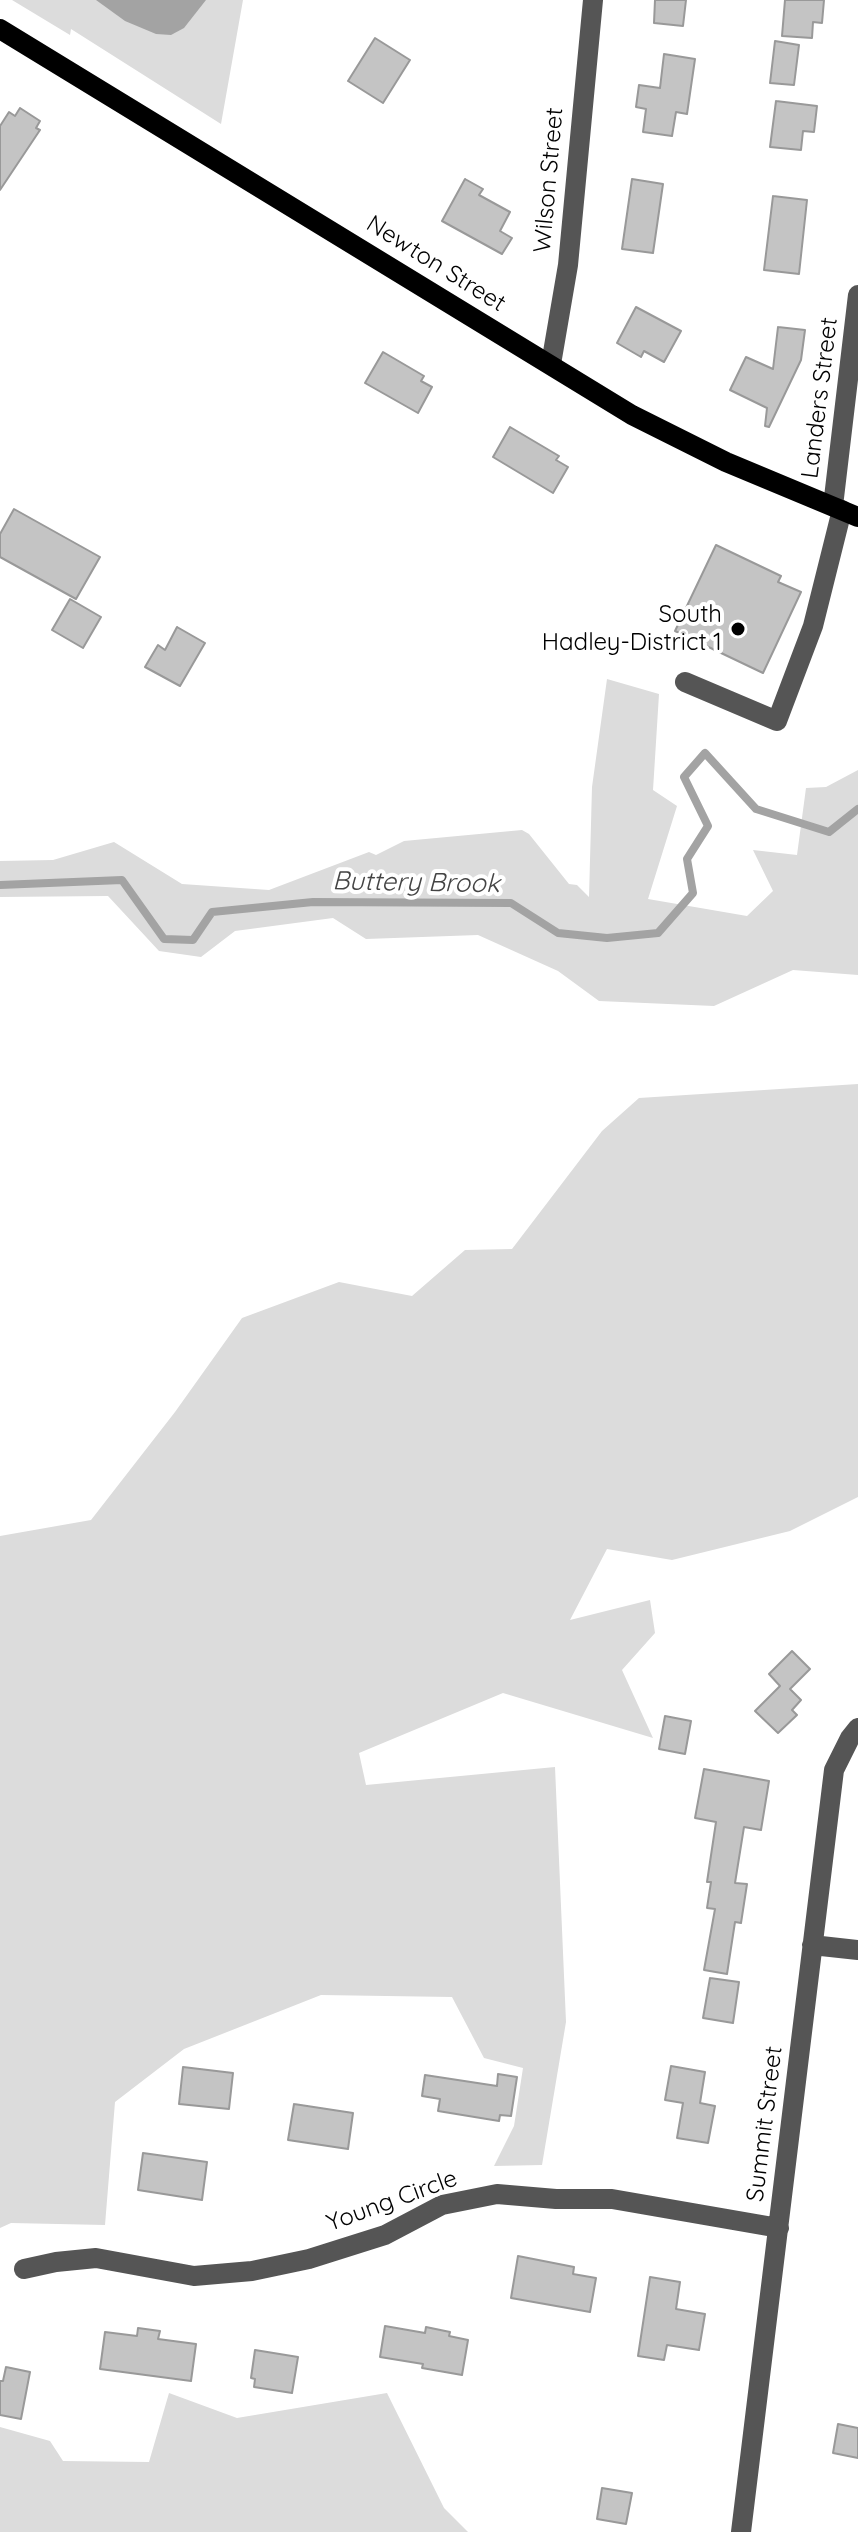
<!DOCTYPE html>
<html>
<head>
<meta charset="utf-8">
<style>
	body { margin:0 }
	canvas { display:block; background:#fff }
</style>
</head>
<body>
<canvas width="858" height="2532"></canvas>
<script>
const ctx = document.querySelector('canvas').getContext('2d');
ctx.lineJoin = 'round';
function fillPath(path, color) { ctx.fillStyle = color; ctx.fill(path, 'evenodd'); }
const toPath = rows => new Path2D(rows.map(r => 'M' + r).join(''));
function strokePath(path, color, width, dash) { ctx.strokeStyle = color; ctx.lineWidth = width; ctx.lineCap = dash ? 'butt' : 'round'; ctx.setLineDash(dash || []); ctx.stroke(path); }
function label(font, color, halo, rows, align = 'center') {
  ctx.font = font + ' Quicksand,sans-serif'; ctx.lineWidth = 8; ctx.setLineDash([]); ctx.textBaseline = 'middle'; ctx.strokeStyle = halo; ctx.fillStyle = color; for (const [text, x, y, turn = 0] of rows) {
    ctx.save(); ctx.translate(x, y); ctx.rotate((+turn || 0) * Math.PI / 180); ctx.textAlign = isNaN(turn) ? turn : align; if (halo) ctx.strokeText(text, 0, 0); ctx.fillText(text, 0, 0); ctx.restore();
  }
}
const green = toPath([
	[12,0,243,0,221,124,71,29,70,35],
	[607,679,659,694,653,790,677,806,648,899,747,916,773,891,753,850,797,855,806,788,826,787,858,770,858,975,793,970,714,1006,599,1001,558,971,478,935,366,939,333,918,235,931,201,957,159,951,108,896,0,897,0,861,53,860,114,842,182,884,269,890,369,852,376,855,404,841,522,830,529,834,569,884,577,885,589,897,592,787],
	[858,1084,858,1497,790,1531,672,1560,607,1549,570,1620,650,1600,655,1633,622,1670,653,1738,503,1693,359,1753,366,1785,555,1767,566,2022,542,2165,494,2166,514,2126,523,2068,484,2058,452,1997,321,1995,184,2049,115,2102,105,2225,11,2223,0,2228,0,1536,91,1520,175,1412,242,1318,339,1282,412,1296,465,1250,512,1249,602,1131,639,1098],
	[169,2393,237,2418,387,2393,444,2508,468,2532,0,2532,0,2427,50,2441,63,2461,149,2462]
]);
const water = toPath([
	[96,0,206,0,184,28,171,35,156,34,125,21]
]);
const stream = toPath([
	[0,885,122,880,164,939,193,940,212,912,313,902,511,903,558,933,607,938,658,933,693,893,687,859,708,826,684,777,705,753,756,809,829,832,858,809]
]);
const building = toPath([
	[655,0,686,0,683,26,654,23,655,0],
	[785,0,824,0,822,23,813,22,812,38,782,36,785,0],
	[375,38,410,60,383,103,348,81,375,38],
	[775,41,799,45,794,85,770,83,775,41],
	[664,54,695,59,687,114,676,112,672,136,643,132,646,109,636,107,639,85,660,88,664,54],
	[776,101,817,106,814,132,803,131,801,150,770,147,776,101],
	[20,108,40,121,36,128,40,130,0,190,0,126,9,112,15,116,20,108],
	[465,179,483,189,479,195,510,212,500,231,512,238,502,254,442,221,465,179],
	[632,179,663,184,653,253,622,249,632,179],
	[773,196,807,200,799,274,764,270,773,196],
	[636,307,681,331,664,362,644,351,641,357,617,343,636,307],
	[778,327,805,330,801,360,769,427,765,426,767,408,730,390,746,357,773,369,778,327],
	[383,352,424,376,421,381,432,387,418,413,365,383,383,352],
	[510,427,559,456,556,460,568,467,553,493,493,457,510,427],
	[14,509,100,557,76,599,0,557,0,534,14,509],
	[716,545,781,576,778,582,801,592,763,673,675,631,716,545],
	[70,599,101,617,83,648,52,630,70,599],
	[177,627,205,643,180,686,145,667,158,645,165,650,177,627],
	[792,1651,810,1669,790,1689,801,1700,792,1710,797,1715,778,1733,755,1711,780,1686,769,1674,792,1651],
	[665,1716,691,1721,685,1754,659,1749,665,1716],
	[704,1769,769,1781,761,1830,744,1827,735,1883,747,1884,741,1923,735,1922,727,1974,704,1970,715,1909,707,1908,711,1882,707,1882,716,1822,695,1818,704,1769],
	[710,1978,739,1982,733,2023,703,2018,710,1978],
	[671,2066,705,2072,700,2103,715,2106,708,2143,677,2138,683,2103,665,2100,671,2066],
	[183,2067,233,2073,229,2109,179,2104,183,2067],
	[498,2074,517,2077,511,2116,500,2115,499,2121,438,2111,440,2099,422,2096,425,2075,497,2086,498,2074],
	[294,2104,353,2113,348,2149,288,2140,294,2104],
	[143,2153,207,2162,202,2200,138,2190,143,2153],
	[518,2256,574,2267,573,2274,596,2278,590,2312,511,2298,518,2256],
	[650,2277,680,2282,676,2309,705,2314,699,2350,667,2345,664,2360,638,2356,650,2277],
	[385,2326,425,2333,426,2327,450,2332,449,2336,468,2340,462,2375,422,2368,423,2364,380,2357,385,2326],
	[138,2328,160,2331,158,2339,196,2344,191,2381,100,2369,105,2332,137,2336,138,2328],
	[255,2350,298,2357,292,2393,254,2387,255,2379,251,2378,255,2350],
	[6,2367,30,2372,21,2419,0,2415,0,2381,3,2381,6,2367],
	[838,2424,858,2428,858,2458,833,2453,838,2424],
	[602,2488,632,2493,626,2524,597,2519,602,2488]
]);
const minor = toPath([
	[551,364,568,265,593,0],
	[833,506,858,295],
	[685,682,777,721,813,626,842,510],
	[812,1945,858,1950],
	[24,2269,56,2262,96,2258,194,2276,252,2271,309,2259,385,2235,442,2205,497,2194,556,2199,612,2199,779,2228],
	[741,2532,834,1770,850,1738,858,1728]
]);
const major = toPath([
	[0,29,632,415,726,462,858,517]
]);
const markers = [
	[738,629,8,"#000"]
];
const streetNames = [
	["Wilson Street",549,180,-85],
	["Newton Street",436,264,32],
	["Landers Street",820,398,-83],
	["Summit Street",765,2124,-83],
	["Young Circle",392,2201,-20]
];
const poiNames = [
	["South",722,615],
	["Hadley-District 1",722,643]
];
const waterNames = [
	["Buttery Brook",416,883,1]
];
fillPath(green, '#dcdcdc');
fillPath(water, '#a3a3a3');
strokePath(stream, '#a3a3a3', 8);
fillPath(building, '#c4c4c4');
strokePath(building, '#999', 2);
strokePath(minor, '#555', 20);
strokePath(major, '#000', 20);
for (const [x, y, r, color] of markers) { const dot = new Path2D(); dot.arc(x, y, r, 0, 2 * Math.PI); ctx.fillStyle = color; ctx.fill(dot); strokePath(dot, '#fff', 3); }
label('24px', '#000', '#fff', streetNames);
label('24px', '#000', '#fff', poiNames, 'right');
label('italic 26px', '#444', '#fff', waterNames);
</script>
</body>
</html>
